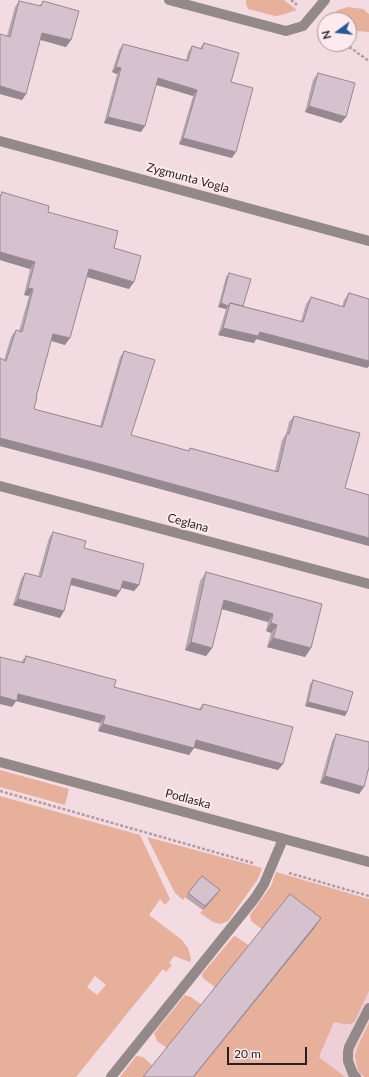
<!DOCTYPE html>
<html>
<head>
<meta charset="utf-8">
<style>
	body { margin:0 }
	#map { position:relative; width:369px; height:1077px; overflow:hidden; background:#f2dbe1; font-family:Lato,sans-serif }
	canvas { display:block }
	.north { position:absolute; left:317px; top:12px; width:40px; height:40px; box-sizing:border-box; background:#fceaee; border:1px solid #a7999c; border-radius:50%; rotate:255deg; font-size:11px; font-weight:700; line-height:16px; text-align:center; color:#271f21 }
	.north::after { content:''; display:block; margin:auto; width:14px; height:18px; background:#245a93; clip-path:polygon(50% 0,100% 100%,50% 72%,0 100%) }
	.scale { position:absolute; left:227px; top:1047px; width:80px; height:18px; box-sizing:border-box; border:2px solid #271f21; border-top:0; padding-left:5px; font-size:12px; line-height:14px; white-space:nowrap; color:#271f21; -webkit-text-stroke:3px #fceaee; paint-order:stroke }
</style>
</head>
<body>
<div id="map">
<canvas width="369" height="1077"></canvas>
<div class="north">N</div>
<div class="scale">20 m</div>
</div>
<script>
const ctx = document.querySelector('canvas').getContext('2d');
ctx.lineJoin = 'round';
function fillPath(path, color) { ctx.fillStyle = color; ctx.fill(path, 'evenodd'); }
const toPath = rows => new Path2D(rows.map(r => 'M' + r).join(''));
function strokePath(path, color, width, dash) { ctx.strokeStyle = color; ctx.lineWidth = width; ctx.lineCap = dash ? 'butt' : 'round'; ctx.setLineDash(dash || []); ctx.stroke(path); }
function label(font, color, halo, rows, align = 'center') {
  ctx.font = font + ' Lato,sans-serif'; ctx.lineWidth = 4; ctx.setLineDash([]); ctx.textBaseline = 'middle'; ctx.strokeStyle = halo; ctx.fillStyle = color; for (const [text, x, y, turn = 0] of rows) {
    ctx.save(); ctx.translate(x, y); ctx.rotate((+turn || 0) * Math.PI / 180); ctx.textAlign = isNaN(turn) ? turn : align; if (halo) ctx.strokeText(text, 0, 0); ctx.fillText(text, 0, 0); ctx.restore();
  }
}
const built = toPath([
	[369,991,369,1077,345,1077,319,1057,334,1022,355,1021]
]);
const green = toPath([
	[246,0,284,0,297,10,282,15,275,16,248,9,246,4],
	[348,7,363,9,369,14,369,32,358,31,349,33,349,20,329,20,330,16,338,10],
	[0,770,69,789,65,805,0,787],
	[0,796,140,835,170,899,165,905,160,899,149,915,182,940,188,948,191,959,190,962,174,956,169,963,172,965,166,972,163,969,76,1077,0,1077],
	[95,976,106,985,97,995,87,987],
	[147,837,262,868,258,879,228,921,220,924,213,922,200,913,203,910,185,897,183,900,175,893],
	[276,872,369,899,369,991,355,1021,351,1024,344,1024,334,1022,319,1057,345,1077,194,1077,313,930,263,930,251,921,250,915,271,886],
	[235,936,250,946,216,988,203,978,202,974,233,937],
	[185,995,191,997,202,1005,167,1048,157,1041,154,1033],
	[369,1023,369,1077,365,1077,358,1071,355,1056,357,1048],
	[136,1056,143,1057,153,1066,144,1077,120,1077]
]);
const path = toPath([
	[291,0,297,5],
	[345,44,369,61],
	[0,791,253,863],
	[289,873,369,896]
]);
const lane = toPath([
	[356,1077,353,1074,348,1061,348,1052,349,1047,369,1008]
]);
const street = toPath([
	[169,0,286,31,303,26,325,0],
	[0,141,369,241],
	[0,486,369,584],
	[0,762,369,862],
	[111,1077,255,898,264,884,283,839]
]);
const wall = toPath([
	[19,1,39,6,43,1,71,40,66,47,40,40,26,94,22,100,0,94,0,34,7,36,15,7],
	[204,43,231,82,232,158,179,144,193,96,156,85,141,132,104,123,117,74,112,72,119,50,123,44,186,60,188,52,192,46,200,48],
	[318,73,346,117,341,123,305,112,313,80],
	[2,192,48,212,114,248,129,289,87,277,65,345,51,341,36,397,34,409,100,426,120,357,124,351,131,435,188,451,190,448,275,471,282,440,286,434,289,422,294,416,345,488,369,495,369,546,102,473,0,446,4,360,11,337,16,330,19,331,29,296,24,295,30,269,0,260,0,195],
	[229,273,243,306,301,321,306,304,311,297,342,307,344,300,349,293,369,299,369,366,367,368,256,339,254,343,218,335,226,309,218,307,226,277],
	[53,532,84,548,139,585,134,591,121,588,120,591,116,597,70,585,60,618,13,605,21,579,25,573,38,577,49,538],
	[206,572,322,604,311,648,305,657,267,647,271,633,266,631,268,622,222,609,212,648,206,656,185,650,200,581],
	[26,656,114,687,199,709,203,704,283,764,278,770,194,748,189,755,98,731,100,723,16,701,12,707,21,662],
	[313,680,347,712,345,716,305,706,310,684],
	[336,734,364,787,359,794,320,783,332,741],
	[188,893,217,894,203,910,185,897]
]);
const shadedWall = toPath([
	[42,33,71,40,66,47,38,39],
	[116,67,121,68,117,74,112,72],
	[158,78,197,90,193,96,154,84],
	[0,86,26,94,22,100,0,94],
	[309,106,346,117,341,123,305,112],
	[108,117,145,126,141,132,104,123],
	[183,138,236,152,232,158,179,144],
	[0,252,35,262,30,269,0,260],
	[89,269,134,282,129,289,84,276],
	[28,288,33,289,29,296,24,295],
	[221,303,228,306,226,309,218,307],
	[223,328,260,332,369,361,369,366,367,368,256,339,254,343,218,335],
	[53,334,70,338,65,345,49,340],
	[0,438,107,466,369,538,369,546,102,473,0,446],
	[72,578,120,591,116,597,68,584],
	[123,581,139,585,134,591,119,587],
	[18,599,64,611,60,618,13,605],
	[224,600,273,614,268,622,218,608],
	[271,623,277,625,271,633,266,631],
	[273,638,311,648,305,657,267,647],
	[191,642,212,648,206,656,185,650],
	[18,694,105,716,100,723,16,701,12,707,0,704,0,696],
	[308,702,347,712,345,716,305,706],
	[103,724,194,748,189,755,98,731],
	[196,740,283,764,278,770,191,747],
	[325,776,364,787,359,794,320,783],
	[220,890,217,894,203,910,205,906],
	[321,918,313,930,194,1077,193,1077]
]);
const building = toPath([
	[19,1,41,6,43,1,79,11,71,40,42,33,26,94,0,86,0,34,10,37,19,1],
	[204,43,239,53,231,82,253,88,236,152,183,138,197,90,158,78,145,126,108,117,121,68,116,67,123,44,188,61,192,46,202,49,204,43],
	[318,73,355,83,346,117,309,106,318,73],
	[2,192,49,206,48,212,118,231,114,248,141,256,134,282,89,269,70,338,53,334,36,397,37,397,34,409,102,427,124,351,155,360,131,435,189,451,190,448,278,472,287,433,289,434,294,416,360,433,345,488,369,495,369,538,107,466,0,438,0,358,6,361,16,330,22,332,33,289,28,288,35,262,0,252,0,198,2,192],
	[229,273,251,279,243,306,230,303,228,306,221,303,229,273],
	[349,293,369,299,369,361,260,332,258,336,223,328,230,303,303,322,311,297,344,307,349,293],
	[53,532,86,541,84,548,144,564,139,585,123,581,120,591,72,578,64,611,18,599,25,573,41,577,53,532],
	[206,572,322,604,311,648,273,638,277,625,271,623,273,614,224,600,212,648,191,642,206,572],
	[26,656,116,680,114,687,201,710,203,704,293,727,283,764,196,740,194,748,103,724,105,716,18,694,17,701,0,696,0,657,24,663,26,656],
	[313,680,353,692,347,712,308,702,313,680],
	[336,734,369,742,369,767,364,787,325,776,336,734],
	[202,876,220,890,205,906,188,893,202,876],
	[290,894,321,918,193,1077,143,1077,290,894]
]);
const streetNames = [
	["Zygmunta Vogla",188,178,15],
	["Ceglana",188,523,15],
	["Podlaska",188,799,15]
];
fillPath(built, '#eeced7');
fillPath(green, '#e6b09a');
strokePath(path, '#af9da2', 2.5, [3, 2]);
strokePath(lane, '#938989', 10);
strokePath(street, '#938989', 10);
fillPath(wall, '#b7a7b1');
fillPath(shadedWall, '#958890');
fillPath(building, '#d5c2ce');
strokePath(building, '#958890', 1);
label('12px', '#271f21', '#fceaee', streetNames);
</script>
</body>
</html>
